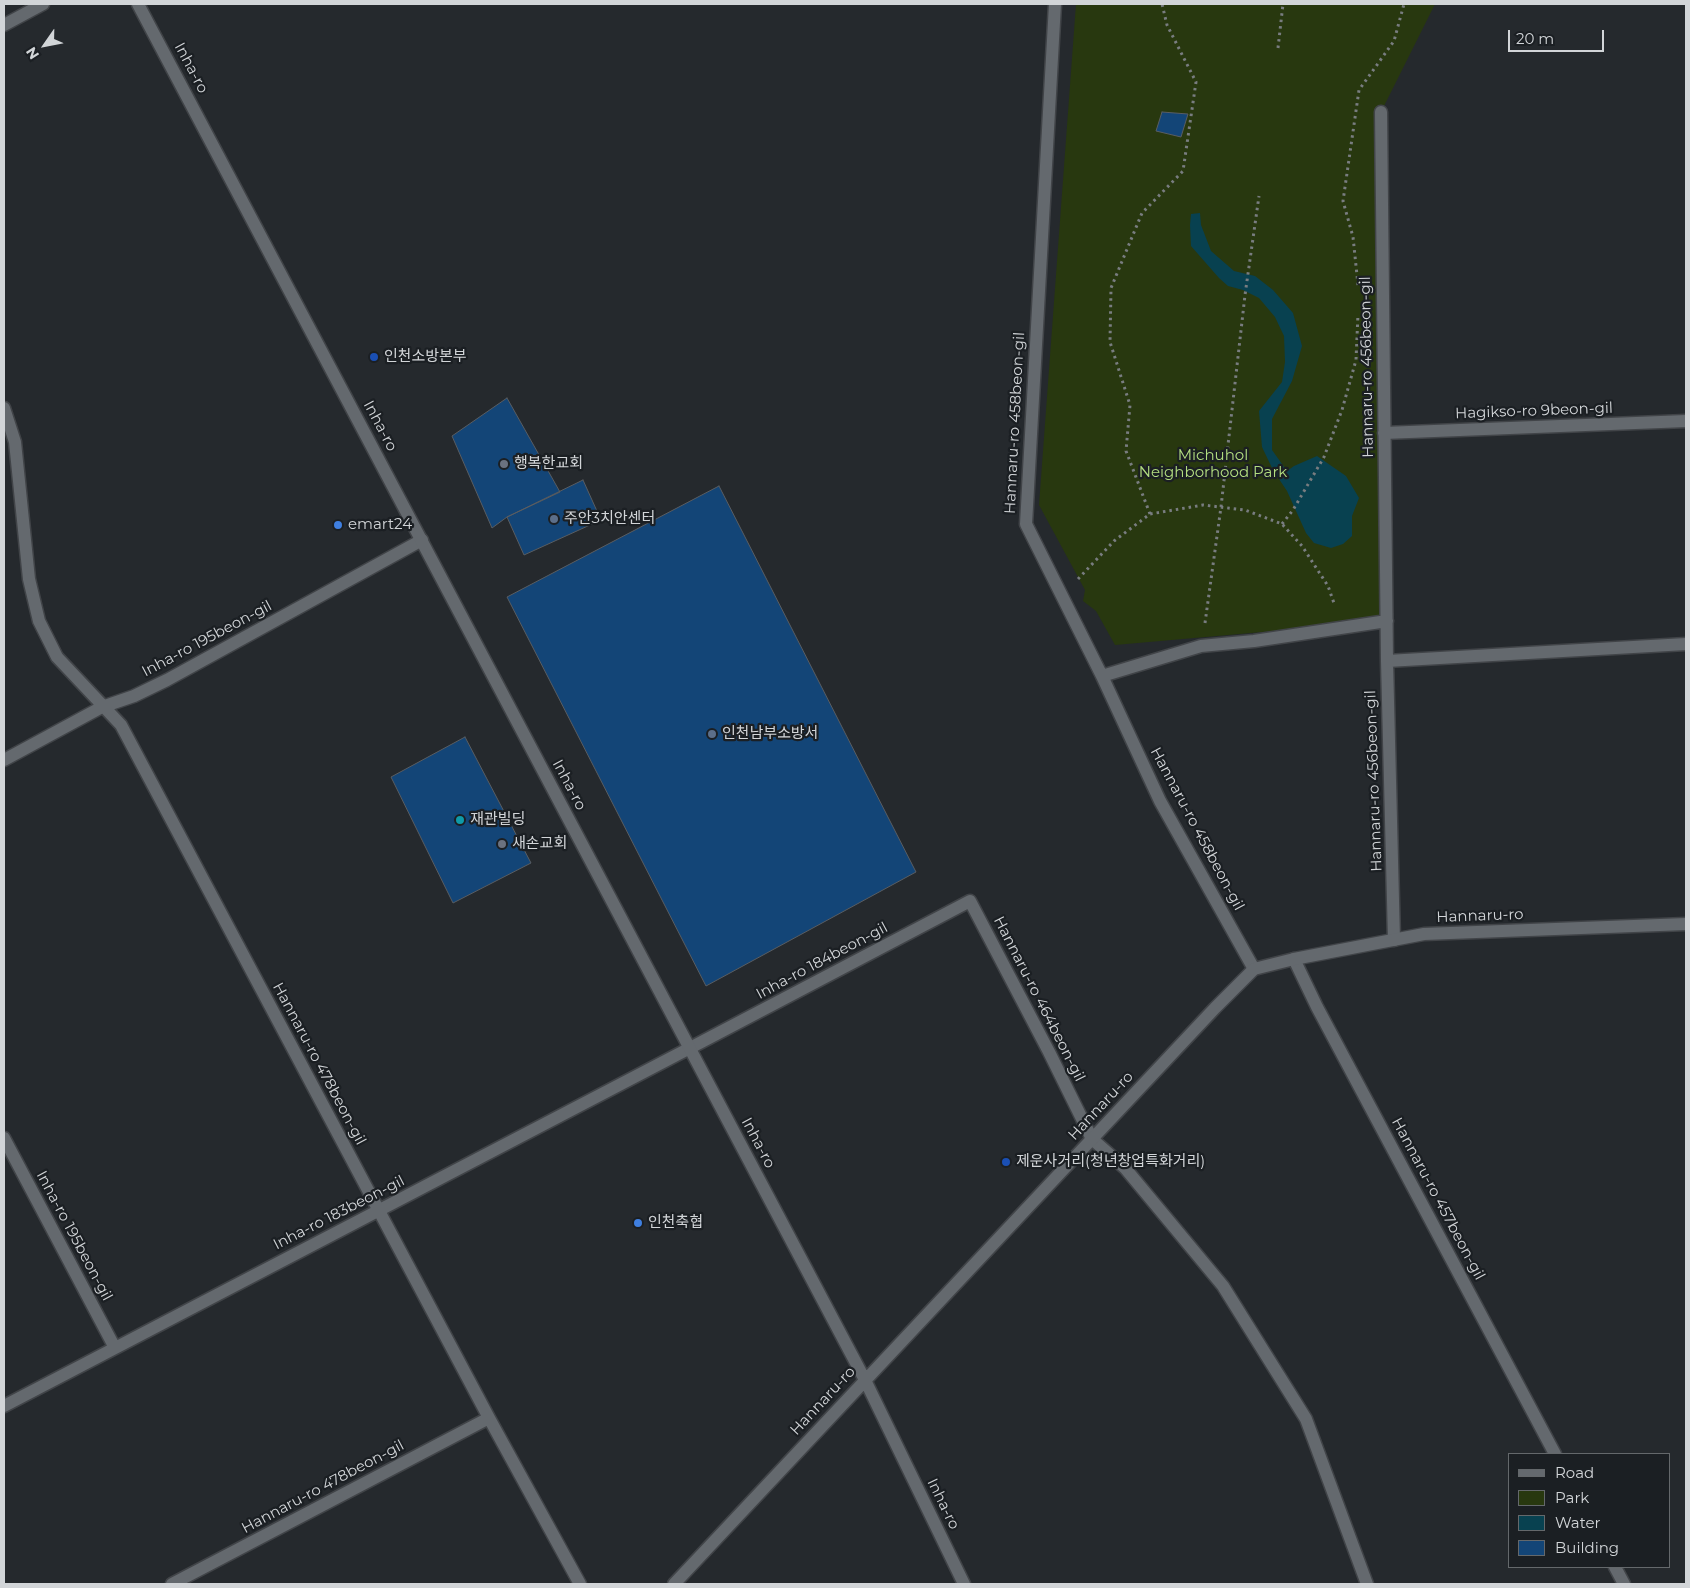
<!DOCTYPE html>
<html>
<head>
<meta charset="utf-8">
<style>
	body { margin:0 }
	#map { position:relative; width:1690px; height:1588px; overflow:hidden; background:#25292d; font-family:Montserrat,sans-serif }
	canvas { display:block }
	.frame { position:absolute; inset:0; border:5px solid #d2d5d8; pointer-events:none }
	.legend { position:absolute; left:1508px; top:1453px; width:162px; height:115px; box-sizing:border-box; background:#1b1f23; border:1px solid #64686b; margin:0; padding:6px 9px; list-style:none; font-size:15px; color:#d2d5d8 }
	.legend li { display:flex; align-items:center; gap:10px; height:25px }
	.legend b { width:25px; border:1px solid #64686b }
	.north { position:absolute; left:20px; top:20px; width:50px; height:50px; -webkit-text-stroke:4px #1b1f23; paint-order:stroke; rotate:237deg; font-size:14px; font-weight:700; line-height:20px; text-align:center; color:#d2d5d8 }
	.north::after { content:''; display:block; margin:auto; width:18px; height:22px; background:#d2d5d8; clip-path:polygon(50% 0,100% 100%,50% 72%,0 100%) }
	.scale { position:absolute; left:1508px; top:30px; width:96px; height:22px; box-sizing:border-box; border:2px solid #d2d5d8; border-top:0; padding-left:6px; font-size:15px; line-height:18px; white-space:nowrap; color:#d2d5d8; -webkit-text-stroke:4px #1b1f23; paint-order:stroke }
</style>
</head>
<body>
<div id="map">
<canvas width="1690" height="1588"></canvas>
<div class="frame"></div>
<ul class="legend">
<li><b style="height:6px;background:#64696e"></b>Road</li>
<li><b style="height:14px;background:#28380f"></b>Park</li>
<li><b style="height:14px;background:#084150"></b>Water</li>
<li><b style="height:14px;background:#134577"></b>Building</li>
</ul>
<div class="north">N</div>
<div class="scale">20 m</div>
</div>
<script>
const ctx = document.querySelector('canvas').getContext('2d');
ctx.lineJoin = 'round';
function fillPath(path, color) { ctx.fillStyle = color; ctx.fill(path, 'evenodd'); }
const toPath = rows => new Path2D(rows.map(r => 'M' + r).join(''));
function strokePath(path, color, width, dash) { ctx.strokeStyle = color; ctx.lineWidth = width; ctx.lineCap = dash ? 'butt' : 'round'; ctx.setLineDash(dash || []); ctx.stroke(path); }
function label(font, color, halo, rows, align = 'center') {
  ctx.font = font + ' Montserrat,"Noto Sans KR",sans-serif'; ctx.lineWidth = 4.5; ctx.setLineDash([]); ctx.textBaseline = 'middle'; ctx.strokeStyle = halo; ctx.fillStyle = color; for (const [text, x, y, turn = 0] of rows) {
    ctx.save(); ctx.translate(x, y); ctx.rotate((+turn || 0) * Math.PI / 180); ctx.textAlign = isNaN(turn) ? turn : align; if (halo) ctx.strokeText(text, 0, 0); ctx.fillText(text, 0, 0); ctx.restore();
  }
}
const green = toPath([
	[1076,4,1435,4,1381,112,1387,621,1115,645,1096,611,1083,601,1085,590,1039,505]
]);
const water = toPath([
	[1200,213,1201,225,1211,251,1234,271,1255,276,1273,290,1293,313,1302,346,1292,381,1272,419,1272,450,1287,471,1294,466,1317,456,1346,476,1359,498,1352,516,1352,536,1343,544,1331,548,1314,543,1306,533,1287,491,1273,470,1262,447,1259,411,1282,382,1285,362,1284,336,1275,317,1259,298,1243,290,1228,286,1219,278,1191,246,1190,225,1191,214]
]);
const building = toPath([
	[1162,112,1188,114,1181,137,1156,131,1162,112],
	[507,398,560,492,507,517,492,528,452,436,507,398],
	[583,480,601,520,524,555,507,517,583,480],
	[719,486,916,872,706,986,507,597,719,486],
	[465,737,531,863,453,903,391,777,465,737]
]);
const path = toPath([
	[1278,48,1283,4],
	[1358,285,1353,237,1343,201,1359,90,1394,41,1404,4],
	[1150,514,1126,451,1130,405,1110,342,1111,288,1142,213,1183,171,1196,82,1167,25,1162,4],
	[1282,524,1293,510,1324,457,1342,410,1356,360,1358,314],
	[1078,579,1114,541,1150,514,1203,505,1245,510,1282,524,1302,546,1328,586,1335,606],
	[1205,623,1221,507,1245,295,1259,196]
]);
const lane = toPath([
	[4,25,43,4],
	[4,408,15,442,29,579,39,621,57,657,121,725,489,1418,580,1584],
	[4,760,102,707,134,696,167,680,422,540],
	[1294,959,1317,1007,1555,1454],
	[4,1138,115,1348],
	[1092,1139,1125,1168,1223,1286,1306,1419,1367,1584],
	[4,1406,690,1048],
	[1615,1567,1624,1584],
	[172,1584,489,1418]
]);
const street = toPath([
	[1055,4,1026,524,1102,676,1160,801,1254,969],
	[1381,112,1387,661,1394,940],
	[1384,433,1686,421],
	[1387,661,1686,644],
	[1102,676,1201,646,1254,641,1387,621],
	[690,1048,970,901,1049,1052,1092,1139]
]);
const secondary = toPath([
	[138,4,865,1380,964,1584],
	[674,1584,1215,1008,1254,969,1294,959,1424,934,1686,924]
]);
const markers = [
	[374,357,5,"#1a4fb4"],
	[504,464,5,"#6b7280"],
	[554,519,5,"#5c6f8a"],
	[338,525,5,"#3f7fe0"],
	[712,734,5,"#5c6f8a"],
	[460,820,5,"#0f9aa8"],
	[502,844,5,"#6b7280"],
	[1006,1162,5,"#1a4fb4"],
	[638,1223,5,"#3f7fe0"]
];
const streetNames = [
	["Inha-ro",191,68,62],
	["Hannaru-ro 456beon-gil",1367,367,-91],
	["Hagikso-ro 9beon-gil",1534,411,-2],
	["Hannaru-ro 458beon-gil",1015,423,-87],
	["Inha-ro",380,426,62],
	["Inha-ro 195beon-gil",207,639,-28],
	["Hannaru-ro 456beon-gil",1374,781,-92],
	["Inha-ro",569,785,62],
	["Hannaru-ro 458beon-gil",1197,829,62],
	["Hannaru-ro",1480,916,-2],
	["Inha-ro 184beon-gil",822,961,-28],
	["Hannaru-ro 464beon-gil",1039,999,63],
	["Hannaru-ro 478beon-gil",319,1064,62],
	["Hannaru-ro",1101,1106,-47],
	["Inha-ro",758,1143,62],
	["Hannaru-ro 457beon-gil",1438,1199,62],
	["Inha-ro 183beon-gil",339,1213,-27],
	["Inha-ro 195beon-gil",74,1236,62],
	["Hannaru-ro",823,1401,-47],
	["Hannaru-ro 478beon-gil",323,1487,-28],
	["Inha-ro",943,1504,64]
];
const poiNames = [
	["인천소방본부",384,357],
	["행복한교회",514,464],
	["주안3치안센터",564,519],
	["emart24",348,525],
	["인천남부소방서",722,734],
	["재관빌딩",470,820],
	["새손교회",512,844],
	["제운사거리(청년창업특화거리)",1016,1162],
	["인천축협",648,1223]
];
const parkNames = [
	["Michuhol",1213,456],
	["Neighborhood Park",1213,473]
];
fillPath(green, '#28380f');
fillPath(water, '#084150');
fillPath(building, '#134577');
strokePath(building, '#595d62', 1);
strokePath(lane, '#414448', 15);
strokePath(street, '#414448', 15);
strokePath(secondary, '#414448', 15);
strokePath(path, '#797d80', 3, [2.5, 4]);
strokePath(lane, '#64696e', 12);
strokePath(street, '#64696e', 12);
strokePath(secondary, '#64696e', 12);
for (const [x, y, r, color] of markers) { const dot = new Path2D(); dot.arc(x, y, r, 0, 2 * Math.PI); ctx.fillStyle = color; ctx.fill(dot); strokePath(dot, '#1b1f23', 2); }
label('15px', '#d2d5d8', '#1b1f23', streetNames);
label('15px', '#d2d5d8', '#1b1f23', poiNames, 'left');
label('15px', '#b3de80', '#1b1f23', parkNames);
</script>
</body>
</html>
